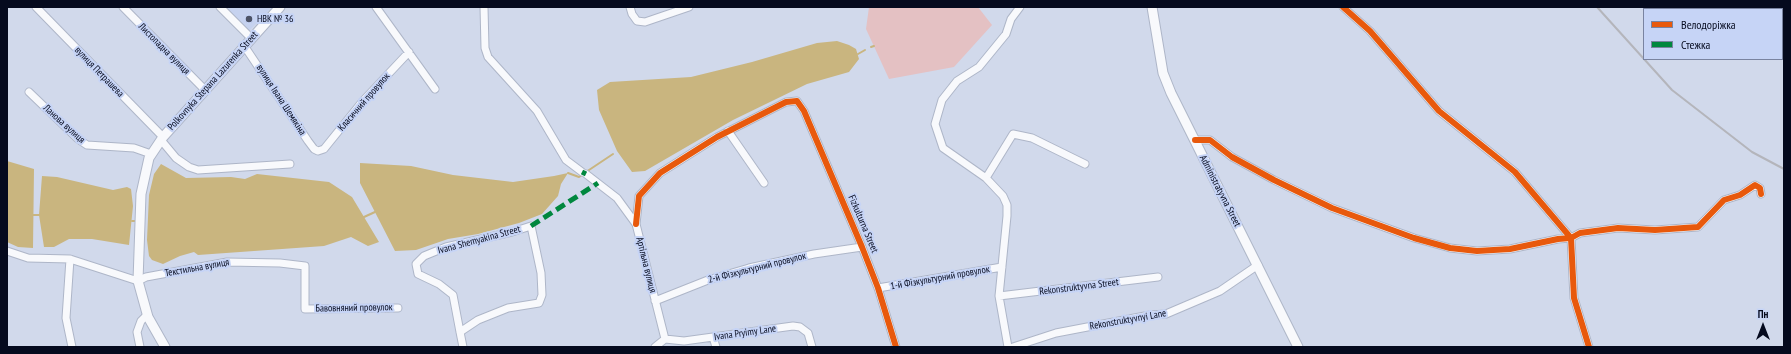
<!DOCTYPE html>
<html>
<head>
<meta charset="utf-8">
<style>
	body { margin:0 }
	#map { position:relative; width:1791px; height:354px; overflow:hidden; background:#d1d9eb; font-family:"PT Sans Narrow",sans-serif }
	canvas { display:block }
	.frame { position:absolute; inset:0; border:8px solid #050a1e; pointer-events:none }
	.legend { position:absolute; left:1643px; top:8px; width:140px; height:52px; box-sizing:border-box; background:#c6d4f6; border:1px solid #7983a0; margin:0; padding:5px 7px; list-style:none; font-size:12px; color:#050a1e }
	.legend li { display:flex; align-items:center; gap:8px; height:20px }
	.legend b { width:20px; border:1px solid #7983a0 }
	.north { position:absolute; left:1743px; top:306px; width:40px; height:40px; -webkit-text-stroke:3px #c6d4f6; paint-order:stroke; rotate:0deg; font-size:11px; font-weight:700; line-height:16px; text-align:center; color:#050a1e }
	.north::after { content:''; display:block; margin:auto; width:14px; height:18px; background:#050a1e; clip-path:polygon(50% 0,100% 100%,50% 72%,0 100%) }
</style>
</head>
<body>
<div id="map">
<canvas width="1791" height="354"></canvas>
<div class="frame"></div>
<ul class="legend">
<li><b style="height:5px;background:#e8590c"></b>Велодоріжка</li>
<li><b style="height:5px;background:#00873e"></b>Стежка</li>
</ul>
<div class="north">Пн</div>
</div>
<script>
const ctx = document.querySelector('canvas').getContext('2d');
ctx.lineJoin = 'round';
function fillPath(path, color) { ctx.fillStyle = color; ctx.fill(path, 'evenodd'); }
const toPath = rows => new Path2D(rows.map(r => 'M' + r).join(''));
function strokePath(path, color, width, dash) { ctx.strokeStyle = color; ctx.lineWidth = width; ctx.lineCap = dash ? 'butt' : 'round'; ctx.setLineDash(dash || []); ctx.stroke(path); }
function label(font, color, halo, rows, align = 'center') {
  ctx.font = font + ' "PT Sans Narrow",sans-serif'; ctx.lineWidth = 4; ctx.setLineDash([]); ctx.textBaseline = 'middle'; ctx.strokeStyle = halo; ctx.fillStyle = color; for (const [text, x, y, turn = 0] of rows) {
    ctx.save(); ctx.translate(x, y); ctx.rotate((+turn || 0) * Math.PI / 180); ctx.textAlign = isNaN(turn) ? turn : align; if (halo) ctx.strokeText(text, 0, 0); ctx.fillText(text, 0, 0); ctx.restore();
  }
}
const built = toPath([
	[224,7,272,7,249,31]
]);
const green = toPath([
	[869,7,978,7,992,25,954,67,889,79,866,29]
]);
const water = toPath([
	[837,41,849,45,856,49,859,59,849,72,807,84,733,120,645,171,632,172,617,151,599,110,597,90,610,82,691,77,752,62,817,43],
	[7,161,34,169,33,248,18,247,7,242],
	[360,163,411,166,453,175,513,182,554,176,568,173,561,184,558,196,542,214,519,223,478,234,448,239,416,250,395,251,360,183],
	[161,164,186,178,231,177,245,179,257,174,329,182,352,197,379,242,368,246,351,237,324,246,198,255,194,252,180,256,163,264,152,260,149,256,147,240,149,195,154,174],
	[42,176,57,177,113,190,127,187,131,189,133,206,129,245,92,239,69,239,54,247,44,247,39,215]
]);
const stream = toPath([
	[871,47,874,46],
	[858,54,865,50],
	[586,172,613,154],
	[568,173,579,177,582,175],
	[33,215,39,215],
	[364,217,375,212],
	[132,221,137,221]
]);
const street = toPath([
	[36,7,163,137],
	[123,7,205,90],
	[220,7,252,39],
	[376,7,435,89],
	[484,7,485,48,488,57,537,111,566,160,582,172],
	[630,7,632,14,637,21,645,22,689,7],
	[1343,7,1370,31,1439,111,1515,172,1571,238,1574,298,1589,347],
	[245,47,308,141,314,149,318,151,324,149,362,102,409,52],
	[29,92,78,139,87,145,134,148,151,154],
	[728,131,764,183],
	[161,140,176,158,189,167,198,170,290,164],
	[1195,140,1210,140,1232,157,1274,180,1332,208,1414,238,1450,248,1477,251,1510,249,1558,239,1571,238,1580,233,1618,228,1655,230,1698,227,1724,200,1740,195,1755,185,1760,188,1761,194],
	[586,174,617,198,636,224,665,339,655,347],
	[986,178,1013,134,1032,138,1085,164],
	[636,224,639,196,660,173,717,137,786,102,797,101,804,111,862,247,878,288,896,347],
	[7,251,28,258,70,259,138,281,146,277,227,262,280,263,305,266,305,309,398,308],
	[70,259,66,318,72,347],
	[878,288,1002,267],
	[999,296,1158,277],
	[655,301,708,280,749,268,814,254,862,247],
	[460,332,478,320,508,308,539,303,542,295,541,273,531,226,512,232,446,247,424,256,416,264,418,274,439,284,453,295,460,332,463,347],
	[713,337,716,347],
	[665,339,684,341,793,326,800,327,808,333,812,347],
	[140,347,137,332,141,321,147,315],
	[1008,347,999,296,1007,216,1007,205,1003,196,986,178,943,148,935,124,942,100,957,81,979,67,1006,34,1011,19,1020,7],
	[1013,347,1056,333,1150,315,1166,314,1220,291,1258,265]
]);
const secondary = toPath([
	[1152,7,1163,73,1171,93,1298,347],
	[165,347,148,317,138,281,141,194,149,158,163,137,280,7]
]);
const rail = toPath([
	[1597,7,1644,59],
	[1644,59,1672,90,1752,152,1784,169]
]);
const quiet = toPath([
	[582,172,586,174],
	[531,226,598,183]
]);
const cycleway = toPath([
	[1343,7,1370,31,1439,111,1515,172,1571,238,1574,298,1589,347],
	[1195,140,1210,140,1232,157,1274,180,1332,208,1414,238,1450,248,1477,251,1510,249,1558,239,1571,238,1580,233,1618,228,1655,230,1698,227,1724,200,1740,195,1755,185,1760,188,1761,194],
	[636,224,639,196,660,173,717,137,786,102,797,101,804,111,862,247,878,288,896,347]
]);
const markers = [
	[249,19,4,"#4c5266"]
];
const poiNames = [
	["НВК № 36",257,19]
];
const streetNames = [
	["Листопадна вулиця",164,49,45],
	["вулиця Петрашева",99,72,46],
	["Polkovnyka Stepana Lazurenka Street",213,81,-48],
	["вулиця Івана Шемякіна",281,100,57],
	["Класичний провулок",364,102,-49],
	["Ланова вулиця",64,124,42],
	["Administratyvna Street",1220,191,63],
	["Fizkulturna Street",863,224,67],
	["Ivana Shemyakina Street",479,240,-15],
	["Артільна вулиця",646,265,76],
	["Текстильна вулиця",197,268,-10],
	["2-й Фізкультурний провулок",757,268,-14],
	["1-й Фізкультурний провулок",940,278,-10],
	["Rekonstruktyvna Street",1079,287,-7],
	["Бавовняний провулок",354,308,-1],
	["Rekonstruktyvnyi Lane",1128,320,-10],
	["Ivana Pryimy Lane",745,333,-8]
];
fillPath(built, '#c6d2ef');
fillPath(green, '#e4c1c3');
fillPath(water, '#c9b57f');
strokePath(stream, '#c9b57f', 2);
strokePath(street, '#aeb6c8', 9);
strokePath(secondary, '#aeb6c8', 11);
strokePath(street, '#f8f9fc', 7);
strokePath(secondary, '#f8f9fc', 9);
strokePath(rail, '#b4b5bb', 2);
strokePath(quiet, '#00873e', 5, [10, 5]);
strokePath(cycleway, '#e8590c', 6);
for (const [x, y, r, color] of markers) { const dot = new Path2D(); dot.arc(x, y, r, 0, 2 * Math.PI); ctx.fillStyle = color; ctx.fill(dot); strokePath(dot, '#c6d4f6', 1.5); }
label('10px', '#050a1e', '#c6d4f6', poiNames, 'left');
label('10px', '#050a1e', '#c6d4f6', streetNames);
</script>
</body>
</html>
